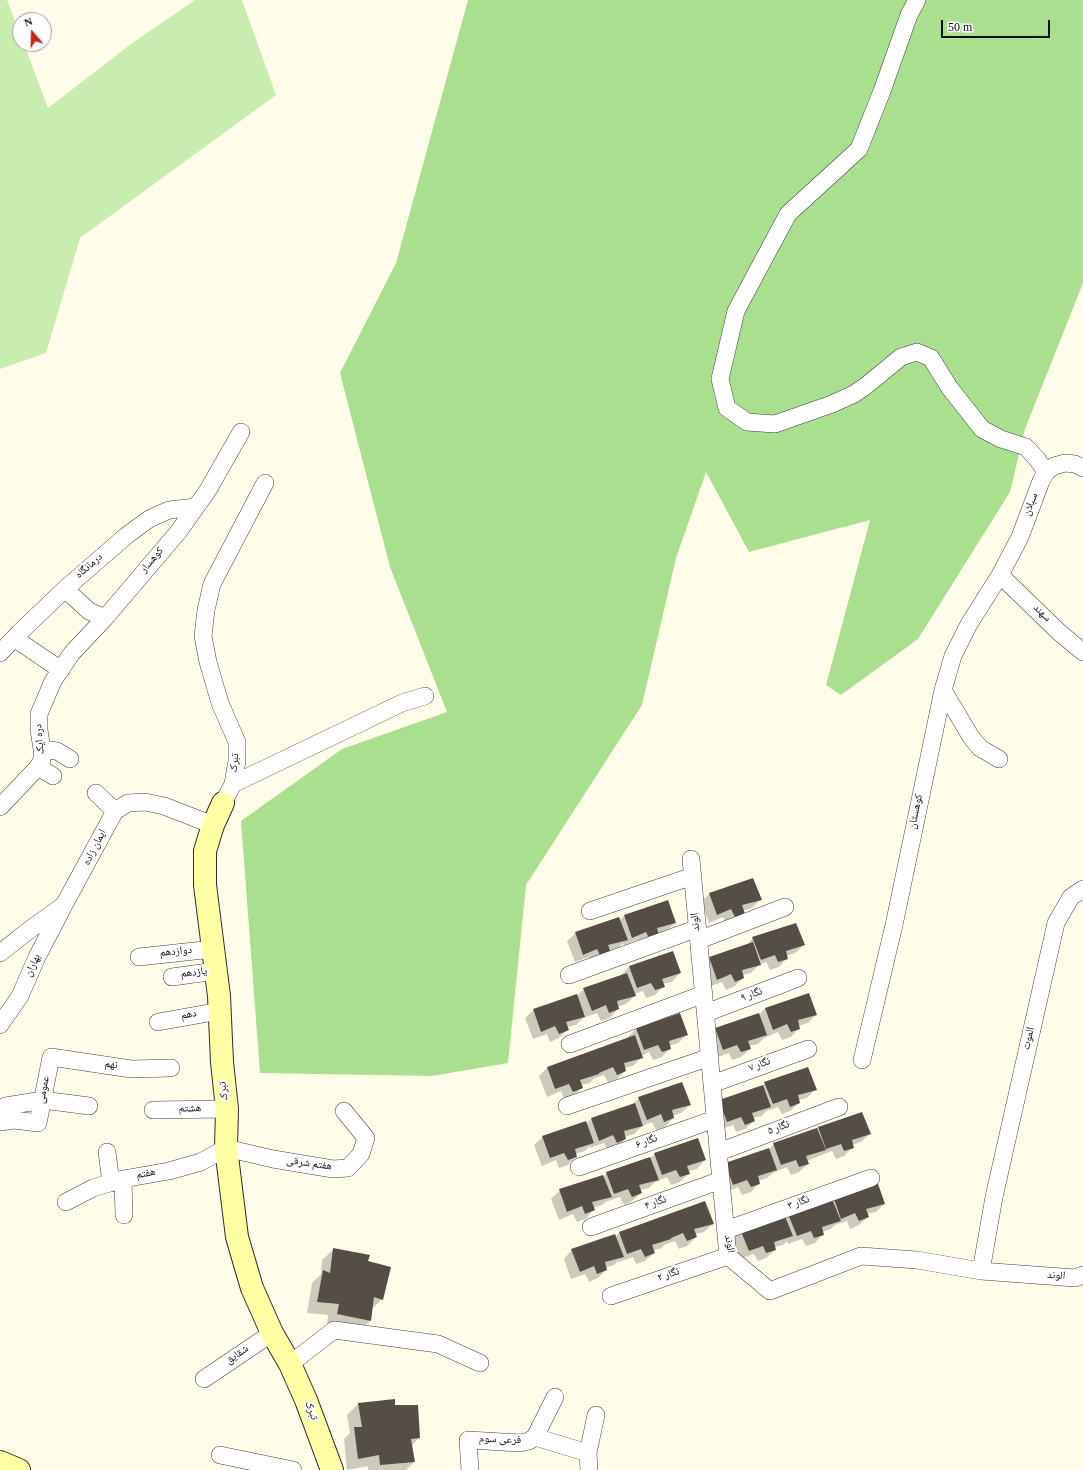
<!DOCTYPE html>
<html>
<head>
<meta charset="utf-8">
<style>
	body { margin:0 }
	#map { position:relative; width:1083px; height:1470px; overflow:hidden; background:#fffdea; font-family:Georgia,serif }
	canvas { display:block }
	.north { position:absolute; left:12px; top:12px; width:40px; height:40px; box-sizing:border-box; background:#fff; border:1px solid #9e9e9e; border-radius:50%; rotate:340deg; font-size:11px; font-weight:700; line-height:16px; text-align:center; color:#0c0c0c }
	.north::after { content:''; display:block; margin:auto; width:14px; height:18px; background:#c72418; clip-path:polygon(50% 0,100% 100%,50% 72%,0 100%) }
	.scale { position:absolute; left:941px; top:20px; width:109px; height:18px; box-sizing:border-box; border:2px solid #0c0c0c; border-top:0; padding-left:5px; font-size:12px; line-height:14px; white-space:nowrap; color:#0c0c0c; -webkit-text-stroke:3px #fff; paint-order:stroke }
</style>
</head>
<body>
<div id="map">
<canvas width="1083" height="1470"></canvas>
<div class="north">N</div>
<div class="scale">50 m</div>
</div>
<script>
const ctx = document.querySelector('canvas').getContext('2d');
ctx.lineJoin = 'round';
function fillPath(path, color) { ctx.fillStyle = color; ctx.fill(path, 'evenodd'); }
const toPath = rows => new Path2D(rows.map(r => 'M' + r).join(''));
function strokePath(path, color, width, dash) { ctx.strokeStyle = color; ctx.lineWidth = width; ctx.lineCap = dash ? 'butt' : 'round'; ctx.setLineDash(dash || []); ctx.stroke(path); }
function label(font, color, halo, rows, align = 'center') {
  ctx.font = font + ' Georgia,"Noto Naskh Arabic",serif'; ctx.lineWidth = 4; ctx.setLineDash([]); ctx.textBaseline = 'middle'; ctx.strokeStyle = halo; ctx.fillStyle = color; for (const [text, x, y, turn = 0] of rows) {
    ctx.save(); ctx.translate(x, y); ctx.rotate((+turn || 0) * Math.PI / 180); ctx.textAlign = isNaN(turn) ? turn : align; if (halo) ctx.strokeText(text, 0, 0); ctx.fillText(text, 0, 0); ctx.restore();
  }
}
const green = toPath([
	[0,0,7,0,20,34,20,44,24,44,48,108,131,44,195,0,242,0,276,95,80,238,46,353,0,369]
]);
const forest = toPath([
	[468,0,1083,0,1083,283,1025,429,1010,492,918,639,841,695,826,685,870,520,749,552,706,472,676,558,642,705,526,885,508,1063,432,1076,260,1073,241,821,342,749,447,712,390,567,340,373,396,263]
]);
const shadow = toPath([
	[710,893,760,900,752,908,743,911,727,925,723,917,709,923,701,902],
	[624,916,675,923,667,931,658,933,641,948,637,940,624,945,623,943,618,948,609,950,593,965,589,957,575,962,567,941,576,933,619,921],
	[753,938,804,945,795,953,786,956,787,958,779,967,770,970,766,962,759,965,751,973,742,975,743,978,735,986,726,990,722,982,708,987,701,966,709,958,746,946],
	[629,967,680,973,672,982,663,984,663,987,655,995,646,998,643,991,634,994,635,996,626,1004,617,1007,618,1009,610,1018,601,1021,597,1013,583,1018,576,1025,567,1027,568,1030,559,1038,550,1042,547,1034,533,1039,525,1018,534,1010,577,996,584,989,621,975],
	[765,1008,816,1015,808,1023,798,1026,799,1028,791,1037,782,1040,778,1032,764,1038,758,1044,749,1046,750,1049,741,1057,732,1060,729,1053,715,1058,707,1037,715,1029,759,1015],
	[636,1029,687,1035,678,1043,669,1046,670,1048,662,1057,653,1060,649,1052,641,1056,642,1057,633,1066,624,1068,625,1071,617,1079,608,1083,604,1075,593,1079,590,1083,581,1085,582,1088,573,1096,564,1099,561,1091,547,1097,539,1076,547,1068,628,1039,628,1037],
	[765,1083,816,1089,807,1098,798,1100,799,1103,790,1111,782,1114,778,1107,766,1111,762,1116,753,1118,754,1121,745,1129,736,1132,733,1125,719,1130,711,1109,761,1087],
	[639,1098,690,1105,681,1113,672,1116,673,1118,665,1127,656,1130,652,1122,642,1126,634,1134,625,1137,625,1139,617,1148,608,1151,604,1143,590,1148,590,1146,585,1151,576,1154,576,1156,568,1165,559,1168,556,1160,542,1166,534,1145,543,1137,586,1124,591,1119,631,1106],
	[819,1127,870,1134,861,1142,852,1145,853,1147,844,1156,836,1159,832,1151,807,1161,808,1164,799,1172,791,1175,787,1167,773,1173,767,1178,758,1181,759,1183,751,1192,742,1195,738,1187,724,1193,717,1172,769,1149,774,1144],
	[655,1154,705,1160,697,1169,688,1171,689,1173,680,1182,671,1185,667,1177,654,1183,649,1188,640,1190,641,1193,632,1201,624,1205,620,1197,605,1202,602,1205,593,1208,594,1210,585,1219,577,1222,573,1214,559,1220,551,1199,560,1190,603,1177,607,1173,650,1158],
	[833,1197,884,1204,876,1212,867,1214,868,1217,859,1225,850,1229,847,1221,835,1225,831,1229,822,1232,823,1234,815,1243,806,1246,802,1239,788,1244,787,1241,783,1245,774,1247,775,1250,766,1258,758,1261,754,1254,740,1259,733,1238,741,1230,785,1219,789,1215],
	[713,1224,704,1232,695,1234,696,1237,687,1246,679,1249,675,1241,664,1245,662,1248,653,1250,654,1253,645,1261,636,1264,633,1257,619,1262,618,1261,614,1265,605,1268,606,1270,598,1278,589,1282,585,1274,571,1279,564,1259,572,1250,615,1237,619,1233],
	[334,1249,382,1299,371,1310,370,1321,359,1332,327,1325,328,1315,307,1313,312,1283,321,1274,322,1260],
	[358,1404,394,1406,419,1438,411,1446,414,1462,406,1470,368,1470,368,1466,347,1470,344,1439,350,1433,347,1415]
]);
const building = toPath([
	[753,878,762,900,742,905,745,914,735,917,731,909,717,915,709,893],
	[668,900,676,923,657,928,659,936,650,940,646,932,632,938,624,915],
	[619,917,628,940,608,945,611,953,601,957,597,949,583,955,575,932],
	[796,923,805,945,786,951,788,959,778,962,775,955,761,960,752,937],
	[753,942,761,965,742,970,744,978,735,982,731,974,717,980,709,957],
	[673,951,681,973,662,979,665,987,655,990,651,983,637,988,629,966],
	[627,973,636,996,617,1001,619,1009,609,1013,606,1005,592,1011,583,988],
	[809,993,817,1015,798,1020,800,1029,791,1032,787,1024,773,1030,765,1008],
	[577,994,585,1017,566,1022,569,1030,559,1034,555,1026,541,1032,533,1009],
	[680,1013,688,1035,669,1041,671,1049,662,1052,658,1045,644,1050,636,1028],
	[759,1013,767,1035,748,1041,751,1049,741,1052,737,1045,723,1050,715,1028],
	[635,1035,643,1058,624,1063,626,1071,617,1075,613,1067,599,1073,599,1074,580,1080,583,1088,573,1092,569,1084,555,1089,547,1067],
	[808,1067,817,1090,798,1095,800,1103,790,1107,787,1099,773,1104,764,1082],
	[682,1082,691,1105,672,1110,674,1118,664,1122,661,1114,647,1120,638,1097],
	[763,1085,771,1107,752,1113,755,1121,745,1125,741,1117,727,1122,719,1100],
	[635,1103,643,1126,624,1131,626,1139,617,1143,613,1135,599,1141,591,1118],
	[862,1112,871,1134,852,1140,854,1148,844,1151,841,1144,826,1149,818,1127],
	[586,1121,594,1143,575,1149,577,1157,568,1160,564,1153,550,1158,542,1136],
	[817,1128,826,1150,806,1156,809,1164,799,1167,796,1160,781,1165,773,1143],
	[698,1138,706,1160,687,1166,690,1174,680,1177,676,1170,662,1175,654,1153],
	[769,1148,777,1170,758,1176,760,1184,751,1187,747,1180,733,1185,725,1163],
	[650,1157,659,1180,639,1185,642,1193,632,1197,628,1189,614,1194,606,1172],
	[603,1175,612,1197,592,1202,595,1210,585,1214,582,1206,567,1212,559,1189],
	[877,1181,885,1204,866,1209,869,1217,859,1221,855,1213,841,1219,833,1196],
	[832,1199,841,1221,822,1227,824,1235,814,1238,811,1231,797,1236,788,1214],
	[705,1201,714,1224,694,1229,697,1237,687,1241,683,1233,671,1238,671,1239,652,1245,655,1253,645,1257,641,1249,627,1254,619,1232],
	[784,1214,793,1236,774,1242,776,1250,766,1253,763,1246,749,1251,740,1229],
	[615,1234,624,1257,605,1262,607,1270,597,1274,594,1266,580,1272,571,1249],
	[333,1248,370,1255,368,1261,391,1267,383,1300,374,1297,371,1321,337,1314,339,1304,317,1302,323,1270,330,1273],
	[395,1399,395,1405,418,1405,420,1438,411,1439,415,1462,380,1465,379,1455,358,1459,354,1427,362,1427,358,1403]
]);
const street = toPath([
	[917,0,909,15,882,91,859,149,788,214,736,311,720,379,727,408,747,422,775,424,832,404,854,394,867,385,901,357,917,352,931,358,949,387,982,429,1001,439,1026,447,1037,459,1046,472],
	[1000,575,1060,633,1083,652],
	[65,589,89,611,105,618],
	[14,638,61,670],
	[0,653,20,632,65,589,126,536,149,519,169,510,196,507],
	[943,690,971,737,980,748,999,759],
	[42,749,57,751,70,759],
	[38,767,53,776],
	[233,784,402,703,425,696],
	[96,793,115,811],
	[223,803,233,784,237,761,237,742,220,703,208,662,203,636,206,610,212,584,265,483],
	[0,807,38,767,42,760,42,749,39,730,39,714,53,681,72,653,105,618,179,531,208,490,241,432],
	[691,859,728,1256,770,1291,861,1256,917,1260,981,1271,1075,1278,1083,1275],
	[590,911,693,876],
	[699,940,785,907],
	[0,953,28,931,64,905,115,811,128,803,145,802,164,806,213,825],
	[139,957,213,949],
	[569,975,698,928],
	[172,977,216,971],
	[706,1013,798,978],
	[158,1022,220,1011],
	[0,1025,20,996,37,957,63,907],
	[570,1044,704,994],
	[862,1060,894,925,943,690,953,656,969,624,1000,575,1020,537,1041,481,1046,472,1054,466,1065,463,1075,464,1083,468],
	[712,1084,808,1049],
	[567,1106,710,1057],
	[153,1110,227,1109],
	[0,1122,14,1120,38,1123,51,1057,131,1069,171,1068],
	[3,1122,6,1106,43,1100,89,1106],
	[107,1152,111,1183],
	[719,1152,839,1107],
	[579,1167,715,1119],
	[123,1179,124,1215],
	[66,1202,93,1188,123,1179,169,1171,201,1162,226,1148,273,1159,333,1169,348,1168,361,1154,366,1138,344,1111],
	[591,1227,721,1180],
	[726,1230,871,1178],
	[981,1271,994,1197,1056,923,1071,897,1083,889],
	[611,1296,728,1256],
	[290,1364,334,1330,438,1344,480,1363],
	[204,1379,272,1333],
	[535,1437,588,1453],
	[220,1455,293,1470],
	[470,1470,468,1440,520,1443,529,1441,535,1437,555,1397],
	[589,1470,588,1453,596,1415]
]);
const secondary = toPath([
	[223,803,213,825,205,851,205,885,219,996,222,1062,227,1109,226,1148,237,1237,252,1288,272,1333,290,1364,306,1400,332,1470],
	[0,1462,19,1470]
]);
const streetNames = [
	["سبلان",1032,505,-69],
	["کوهسار",153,561,-50],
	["درمانگاه",90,567,-41],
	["سهند",1041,614,44],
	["دره ایک",41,739,-95],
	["تبرک",236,763,-85],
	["کوهستان",917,812,-78],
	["ایمان زاده",96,848,-63],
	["الوند",697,922,-95],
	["دوازدهم",176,953,-6],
	["بهاران",34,966,-65],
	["یازدهم",194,974,-7],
	["نگار ۹",752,996,-20],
	["دهم",189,1016,-10],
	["الموت",1030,1039,-77],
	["نهم",111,1066,8],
	["نگار ۷",760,1066,-20],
	["عمومی",45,1090,-79],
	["تبرک",225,1091,-96],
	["هشتم",190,1110,-1],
	["نگار ۵",779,1129,-20],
	["نگار ۶",647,1143,-20],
	["هفتم شرقی",309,1165,8],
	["هفتم",146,1175,-11],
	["نگار ۴",656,1204,-20],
	["نگار ۳",799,1204,-20],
	["الوند",728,1244,80],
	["نگار ۲",669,1276,-19],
	["الوند",1056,1277,4],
	["شقایق",238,1356,-35],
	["تبرک",310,1411,70],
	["فرعی سوم",500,1441,2]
];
fillPath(green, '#c9edb0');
fillPath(forest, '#a9df8e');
fillPath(shadow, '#0003');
fillPath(building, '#554e47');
strokePath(street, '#3f3f3f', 18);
strokePath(secondary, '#2e2e2e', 24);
strokePath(street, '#fff', 17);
strokePath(secondary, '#ffffa5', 22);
label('11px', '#0c0c0c', '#fff', streetNames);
</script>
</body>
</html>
